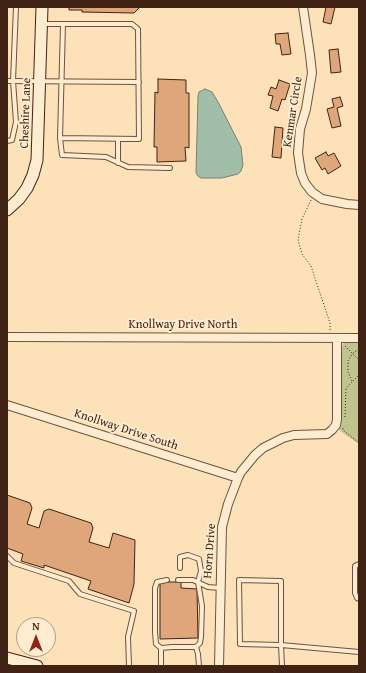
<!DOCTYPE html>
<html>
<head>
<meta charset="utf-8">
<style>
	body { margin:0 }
	#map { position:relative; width:366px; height:673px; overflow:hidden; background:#fde1b8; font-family:"Gentium Book Plus",serif }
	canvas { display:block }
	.frame { position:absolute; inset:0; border:8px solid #402314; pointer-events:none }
	.north { position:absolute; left:16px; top:617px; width:40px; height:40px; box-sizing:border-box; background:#feecd1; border:1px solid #b29c85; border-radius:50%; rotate:0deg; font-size:11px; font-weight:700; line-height:16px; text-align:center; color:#402314 }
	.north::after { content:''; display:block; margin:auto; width:14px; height:18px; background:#8f2418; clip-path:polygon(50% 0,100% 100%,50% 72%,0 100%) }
</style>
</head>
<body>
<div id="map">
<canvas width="366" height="673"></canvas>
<div class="frame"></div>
<div class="north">N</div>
</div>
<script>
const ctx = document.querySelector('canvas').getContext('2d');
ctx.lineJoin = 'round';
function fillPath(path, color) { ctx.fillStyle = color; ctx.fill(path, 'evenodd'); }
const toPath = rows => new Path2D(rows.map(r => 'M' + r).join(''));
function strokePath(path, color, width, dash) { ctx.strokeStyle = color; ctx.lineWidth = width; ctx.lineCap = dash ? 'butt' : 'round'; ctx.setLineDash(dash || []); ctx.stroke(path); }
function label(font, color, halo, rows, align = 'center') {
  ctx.font = font + ' "Gentium Book Plus",serif'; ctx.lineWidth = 4; ctx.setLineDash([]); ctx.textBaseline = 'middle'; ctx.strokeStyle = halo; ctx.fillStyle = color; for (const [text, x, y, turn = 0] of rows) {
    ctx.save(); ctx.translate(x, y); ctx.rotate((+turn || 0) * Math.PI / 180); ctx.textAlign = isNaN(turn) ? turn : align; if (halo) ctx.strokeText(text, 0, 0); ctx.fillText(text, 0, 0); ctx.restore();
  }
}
const green = toPath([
	[345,343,359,343,359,444,339,430,341,419,342,348,343,344]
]);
const water = toPath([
	[205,89,212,92,218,102,241,147,243,165,241,171,238,174,222,178,201,178,198,176,196,173,198,96,199,92,205,89]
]);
const building = toPath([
	[69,7,140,7,134,13,82,12,82,10,69,10,69,7],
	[326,7,335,7,331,24,323,22,326,7],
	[288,33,291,54,282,55,280,44,276,44,275,34,288,33],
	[338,49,341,72,331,73,329,50,338,49],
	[158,79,186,80,186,93,189,93,189,148,185,147,186,161,157,162,157,147,154,147,155,92,158,93,158,79],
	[279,80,290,84,285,100,282,99,278,111,270,108,273,96,268,95,271,87,276,89,279,80],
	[340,97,343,106,337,108,341,126,332,128,327,109,334,107,332,99,340,97],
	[275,127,283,128,281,158,272,157,275,127],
	[326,152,328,156,334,153,341,166,328,174,325,168,322,170,315,158,326,152],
	[7,495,30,503,32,508,27,524,39,528,44,511,49,509,91,523,93,528,89,542,109,548,113,533,135,540,134,584,129,603,88,589,91,581,44,565,44,568,21,561,23,554,7,548,7,495],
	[160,582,181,582,181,588,197,589,198,638,160,639,160,582]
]);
const path = toPath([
	[311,200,302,219,298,240,302,254,311,266,330,323,330,331],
	[345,346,359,360],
	[352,381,348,372,348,361,353,353,359,349],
	[345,417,346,388,359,375],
	[343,428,343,430,359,443]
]);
const lane = toPath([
	[42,24,132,24,138,29,139,139,60,138,63,24],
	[7,81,139,82],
	[60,138,62,155,106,157,128,167,170,168],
	[7,141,12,140,16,122,13,81,16,7],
	[118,163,118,139],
	[7,556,14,563,69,581,80,594,134,611,128,637,129,666],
	[359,564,355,566,355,593,357,598,359,599],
	[180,568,180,557,188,555,199,559,201,571,198,582,202,606,201,637,200,643,196,647],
	[178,580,193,580,208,587,220,588],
	[239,580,281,581,281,645,240,644,239,580],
	[161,648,156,644,155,632,155,588,157,582,167,580],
	[161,666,161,648,172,647,196,647,198,654,199,666],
	[282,666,281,645,359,652]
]);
const street = toPath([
	[303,7,310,55,312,73,306,109,300,129,298,153,301,173,305,183,312,192,322,199,347,204,359,205],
	[7,337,359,338],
	[7,405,238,478],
	[219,666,222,527,228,504,238,478,241,472,255,455,263,448,283,438,294,435,327,434,332,430,336,425,337,419,337,338]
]);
const secondary = toPath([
	[7,210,19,199,27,188,33,175,37,160,42,7],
	[7,658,37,666]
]);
const streetNames = [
	["Kenmar Circle",293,112,-81],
	["Cheshire Lane",26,113,-88],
	["Knollway Drive North",183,325],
	["Knollway Drive South",126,430,18],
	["Horn Drive",210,551,-86]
];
fillPath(green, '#bfc38f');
fillPath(water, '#a1bea9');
strokePath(water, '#7a806d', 1);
fillPath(building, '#e0a67b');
strokePath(building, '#402314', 1);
strokePath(lane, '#6f523d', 6);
strokePath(street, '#6f523d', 10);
strokePath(secondary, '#402314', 13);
strokePath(path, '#402314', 1, [1, 2]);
strokePath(lane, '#feecd1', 4);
strokePath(street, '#feecd1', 8);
strokePath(secondary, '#feecd1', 11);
label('12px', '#402314', '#feecd1', streetNames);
</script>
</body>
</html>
